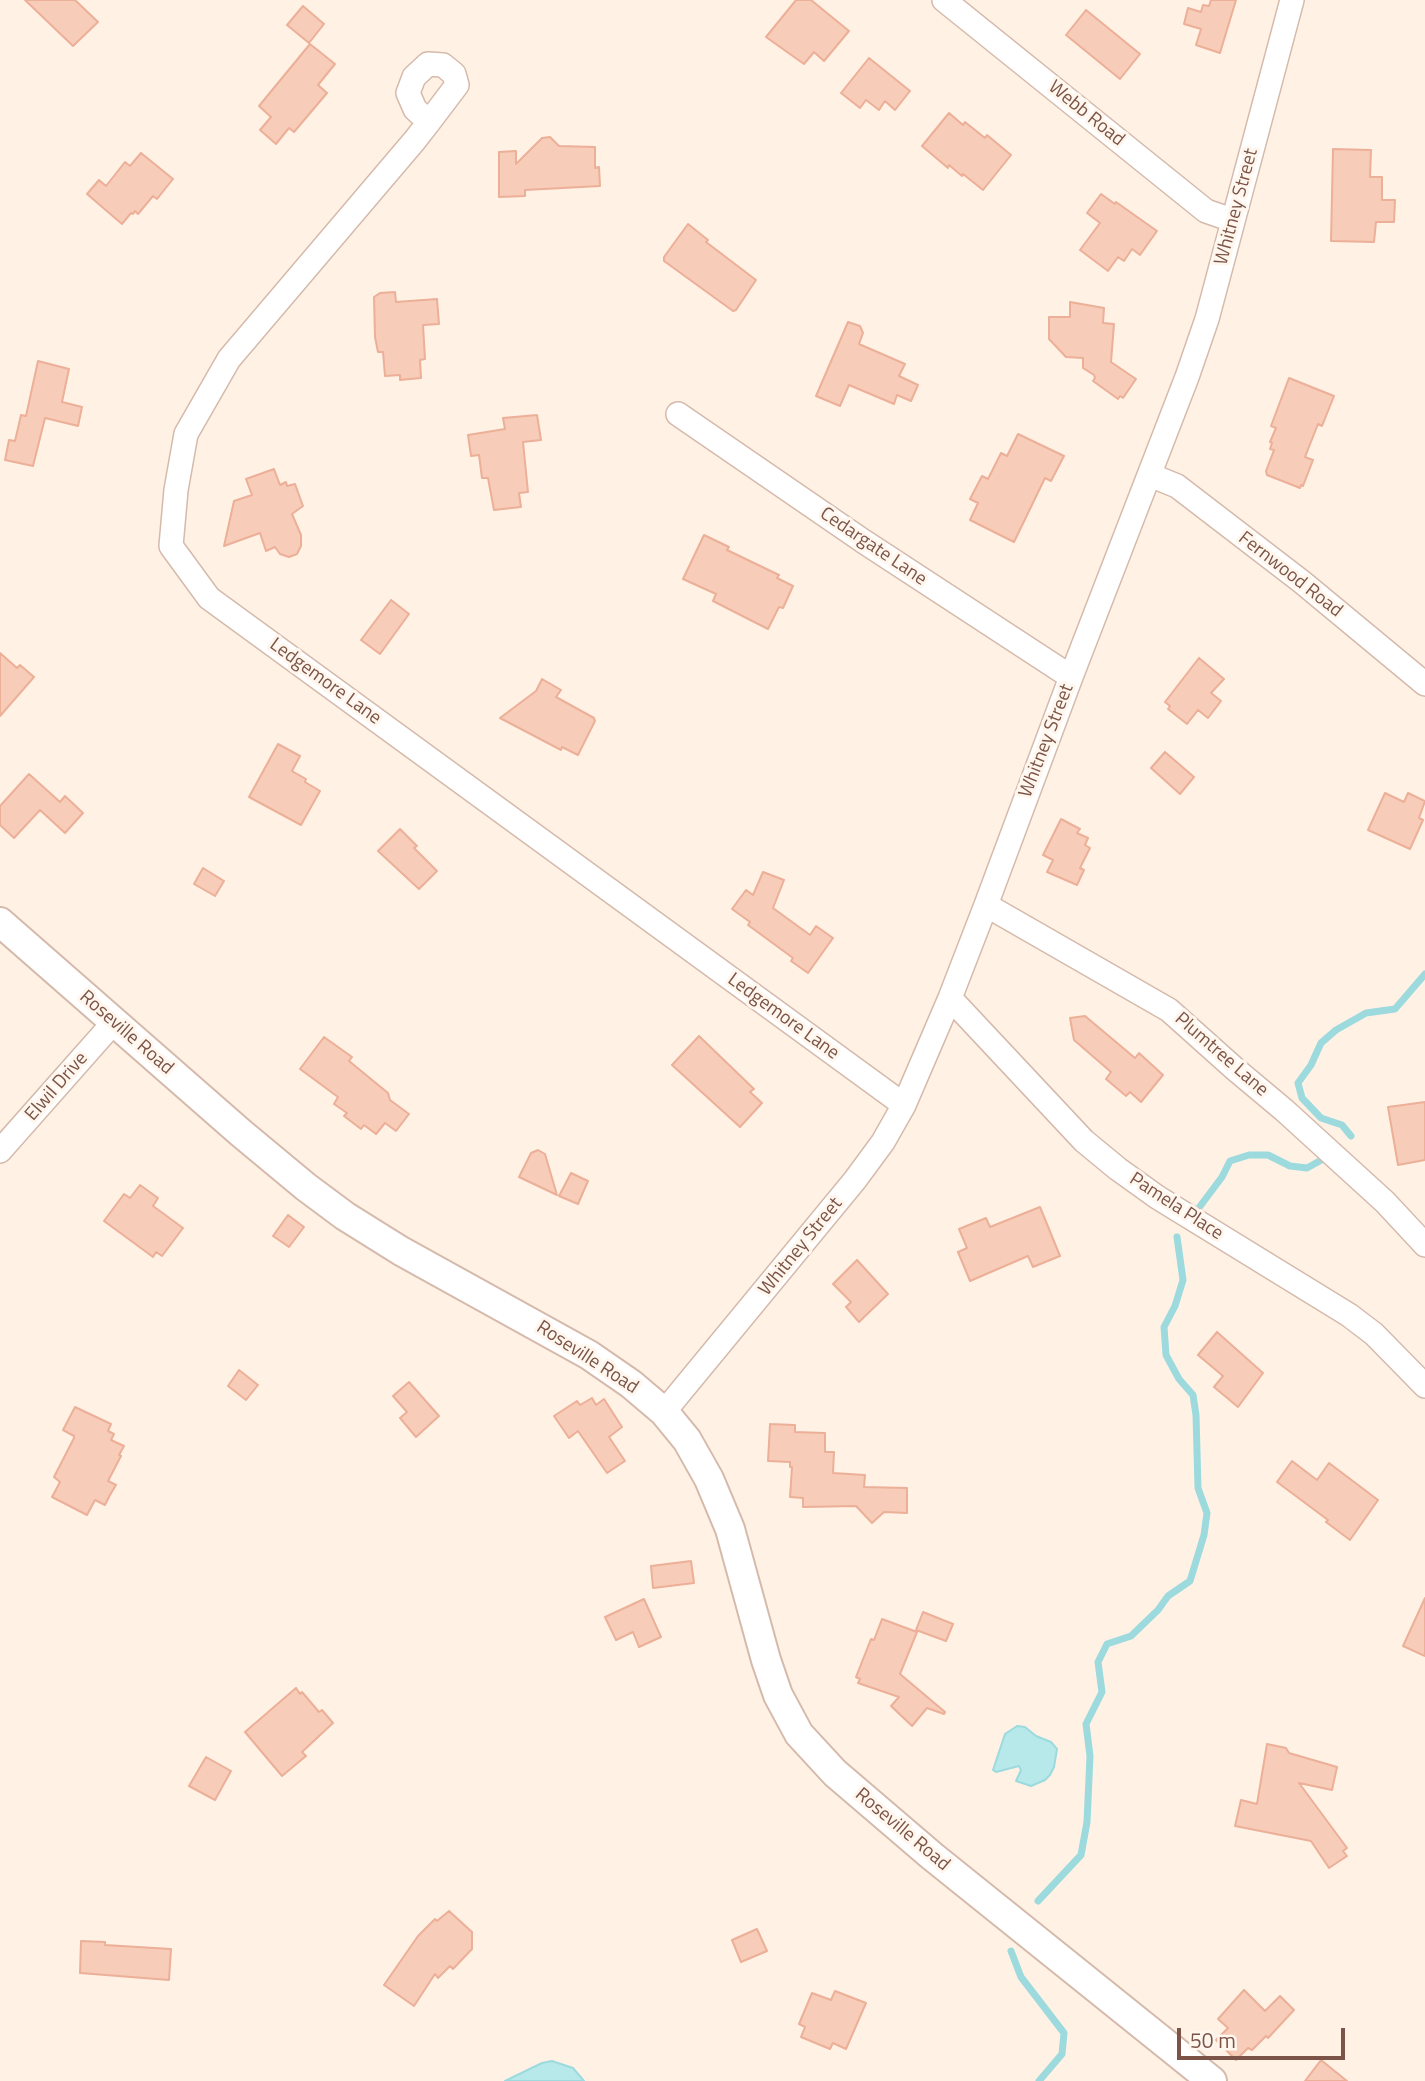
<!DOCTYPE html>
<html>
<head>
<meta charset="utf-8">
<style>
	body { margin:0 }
	#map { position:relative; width:1425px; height:2081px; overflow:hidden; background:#fff2e5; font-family:"Titillium Web",sans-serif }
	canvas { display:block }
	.scale { position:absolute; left:1177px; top:2028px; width:168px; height:32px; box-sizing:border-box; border:4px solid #7b5447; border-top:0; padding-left:9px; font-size:21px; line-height:24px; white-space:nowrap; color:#7b5447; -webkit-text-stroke:5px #fff6ee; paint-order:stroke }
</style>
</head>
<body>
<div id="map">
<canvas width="1425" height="2081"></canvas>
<div class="scale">50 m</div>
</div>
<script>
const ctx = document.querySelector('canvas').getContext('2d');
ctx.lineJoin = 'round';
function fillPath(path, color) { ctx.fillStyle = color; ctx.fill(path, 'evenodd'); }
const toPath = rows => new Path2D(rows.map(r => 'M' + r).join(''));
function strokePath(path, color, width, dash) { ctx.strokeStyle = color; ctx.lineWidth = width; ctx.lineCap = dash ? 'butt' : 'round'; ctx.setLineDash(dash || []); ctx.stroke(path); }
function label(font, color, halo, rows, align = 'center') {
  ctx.font = font + ' "Titillium Web",sans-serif'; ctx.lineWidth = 6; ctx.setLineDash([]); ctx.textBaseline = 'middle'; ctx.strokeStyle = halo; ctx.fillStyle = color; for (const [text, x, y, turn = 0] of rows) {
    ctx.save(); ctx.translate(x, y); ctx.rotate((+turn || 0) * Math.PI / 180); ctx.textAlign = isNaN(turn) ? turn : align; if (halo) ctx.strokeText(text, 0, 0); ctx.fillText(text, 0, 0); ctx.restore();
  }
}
const water = toPath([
	[1017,1726,1025,1727,1036,1736,1051,1742,1057,1749,1054,1767,1050,1775,1045,1780,1031,1786,1016,1781,1021,1770,1019,1766,996,1772,993,1770,1005,1734,1017,1726],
	[552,2061,573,2068,584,2081,505,2081,542,2063,552,2061]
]);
const stream = toPath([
	[1351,1136,1342,1125,1321,1118,1302,1098,1298,1083,1311,1065,1321,1043,1336,1030,1366,1013,1395,1009,1425,974],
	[1198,1209,1222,1177,1230,1161,1249,1155,1268,1155,1290,1166,1307,1168,1325,1158],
	[1038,1901,1081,1855,1087,1822,1090,1756,1086,1724,1102,1692,1098,1662,1107,1644,1131,1636,1158,1610,1168,1596,1190,1581,1204,1535,1207,1513,1198,1488,1196,1415,1193,1395,1179,1379,1166,1355,1164,1327,1175,1306,1183,1280,1177,1237],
	[1011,1951,1021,1977,1064,2033,1062,2054,1039,2081]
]);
const building = toPath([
	[25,0,75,0,98,22,73,46,25,0],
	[796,0,811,0,849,31,824,61,814,52,804,64,766,37,796,0],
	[1211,0,1236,0,1220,53,1196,45,1201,29,1184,24,1188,8,1201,12,1203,5,1209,6,1211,0],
	[303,6,324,24,309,43,287,25,303,6],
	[1086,10,1140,54,1120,79,1066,35,1086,10],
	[310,44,335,64,318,85,327,93,294,132,289,128,276,144,260,130,271,117,259,106,310,44],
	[869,58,910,91,895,110,885,101,879,110,866,100,860,108,841,93,869,58],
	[949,113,963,125,965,122,985,138,987,135,1011,155,983,190,963,174,962,176,949,165,948,168,922,146,949,113],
	[550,137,559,146,595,147,595,168,599,167,600,186,525,190,525,196,499,197,499,152,516,151,516,164,542,138,550,137],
	[1333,149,1371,150,1370,177,1382,177,1382,200,1395,200,1394,222,1376,222,1374,242,1331,241,1333,149],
	[141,153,173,179,157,199,153,196,138,214,135,211,133,214,131,213,122,224,87,194,99,180,106,186,125,162,130,166,141,153],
	[1101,194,1115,204,1116,202,1157,231,1140,255,1132,249,1124,261,1118,257,1108,271,1080,250,1100,223,1087,213,1101,194],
	[688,224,708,240,706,242,756,280,736,310,733,311,664,261,664,257,688,224],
	[395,292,396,302,437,299,439,324,423,325,425,359,420,360,421,378,400,380,400,375,385,376,383,352,378,352,375,337,374,297,380,293,395,292],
	[1070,302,1104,308,1103,323,1114,324,1111,362,1136,379,1123,398,1120,396,1118,399,1093,381,1095,378,1094,375,1083,368,1083,358,1066,357,1049,339,1049,317,1070,317,1070,302],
	[848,322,860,326,863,333,859,344,905,364,899,376,918,385,911,401,897,395,894,404,849,385,840,406,816,396,848,322],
	[38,361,69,369,62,402,82,407,78,426,45,418,33,466,5,460,9,440,15,441,21,415,26,416,38,361],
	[1289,378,1334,396,1322,426,1318,424,1305,457,1313,460,1303,486,1301,485,1300,488,1267,475,1266,471,1274,450,1270,449,1272,443,1270,442,1276,428,1271,426,1289,378],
	[537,415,541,440,523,442,528,492,519,493,521,507,494,510,488,478,482,478,479,455,471,456,468,435,505,429,503,418,537,415],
	[1018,434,1064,456,1051,481,1045,478,1014,542,970,520,978,503,970,499,982,476,988,479,1001,453,1007,456,1018,434],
	[274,469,280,485,286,482,287,486,295,484,303,506,292,514,301,535,301,546,297,554,289,557,280,554,275,547,266,551,260,533,224,546,234,501,252,495,246,479,274,469],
	[704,535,729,547,727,550,779,575,777,578,793,586,783,608,779,607,768,629,713,601,716,594,683,579,704,535],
	[391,600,409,614,380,654,361,640,391,600],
	[0,653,17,668,20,665,34,677,0,716,0,653],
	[1199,658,1224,679,1211,693,1221,701,1208,718,1198,710,1187,724,1168,709,1170,706,1165,702,1199,658],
	[542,679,561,690,556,697,594,718,595,721,578,755,562,747,561,750,500,718,536,691,542,679],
	[278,744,300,756,292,771,306,779,305,782,320,791,301,825,249,797,278,744],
	[1165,752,1194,777,1180,794,1151,768,1165,752],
	[29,774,60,802,65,796,83,813,65,833,40,810,14,838,0,825,0,806,29,774],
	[1385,793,1404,802,1408,793,1425,801,1419,818,1423,820,1410,849,1368,830,1385,793],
	[1061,819,1080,829,1077,833,1088,838,1085,845,1090,848,1080,868,1084,870,1077,885,1047,872,1053,860,1043,855,1061,819],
	[400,829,417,846,414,848,437,871,419,889,378,851,400,829],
	[203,868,224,881,215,896,194,884,203,868],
	[763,872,784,880,773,908,810,935,816,926,833,938,808,973,791,961,793,958,748,925,750,922,732,909,746,890,753,895,763,872],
	[1085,1016,1135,1058,1139,1053,1163,1075,1141,1102,1130,1092,1126,1096,1106,1079,1111,1072,1074,1040,1070,1018,1085,1016],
	[699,1036,754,1089,750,1092,762,1103,740,1127,672,1065,699,1036],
	[324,1037,352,1057,349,1061,388,1093,390,1100,409,1114,396,1131,385,1123,376,1134,364,1125,361,1129,344,1116,347,1113,334,1104,338,1097,300,1069,324,1037],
	[1425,1102,1425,1160,1398,1165,1388,1107,1425,1102],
	[538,1150,545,1154,557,1195,519,1177,531,1153,538,1150],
	[571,1173,588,1181,578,1204,559,1196,571,1173],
	[140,1185,158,1198,153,1206,183,1228,162,1256,156,1252,153,1257,104,1221,124,1194,130,1198,140,1185],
	[1040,1207,1060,1256,1033,1267,1028,1256,970,1281,958,1252,967,1248,959,1229,986,1218,990,1227,1040,1207],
	[288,1215,304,1227,289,1247,273,1236,288,1215],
	[857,1260,888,1294,859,1322,846,1307,851,1302,833,1284,857,1260],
	[1217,1332,1263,1373,1238,1407,1214,1387,1223,1376,1198,1355,1217,1332],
	[239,1370,258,1385,246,1400,228,1386,239,1370],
	[409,1382,439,1416,416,1437,400,1418,407,1412,393,1396,409,1382],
	[592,1398,596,1405,604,1399,622,1427,609,1437,625,1461,607,1473,578,1431,569,1438,554,1416,577,1401,580,1405,592,1398],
	[75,1407,111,1424,108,1431,114,1434,111,1440,124,1446,119,1455,121,1456,108,1481,116,1485,110,1495,105,1505,95,1500,87,1515,52,1497,60,1482,54,1477,74,1438,74,1436,63,1430,75,1407],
	[770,1424,795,1425,795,1432,825,1433,825,1452,834,1452,833,1473,865,1475,864,1487,907,1488,907,1513,884,1512,872,1523,856,1506,803,1507,803,1498,790,1497,792,1467,790,1467,790,1462,768,1461,770,1424],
	[1292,1461,1317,1480,1329,1463,1378,1500,1350,1540,1326,1522,1328,1520,1277,1482,1292,1461],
	[691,1561,694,1583,653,1588,651,1566,691,1561],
	[1425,1598,1425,1656,1403,1646,1425,1598],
	[644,1599,661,1637,639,1647,633,1632,616,1640,605,1617,644,1599],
	[923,1612,953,1624,946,1641,916,1630,923,1612],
	[882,1619,917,1632,900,1674,945,1712,944,1714,927,1708,912,1726,891,1706,899,1697,858,1683,860,1679,856,1677,871,1639,874,1640,882,1619],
	[296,1688,300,1694,302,1692,319,1712,322,1710,333,1723,302,1752,306,1756,282,1776,245,1732,296,1688],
	[1267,1744,1286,1748,1289,1753,1337,1767,1332,1790,1299,1783,1347,1848,1343,1851,1347,1856,1329,1868,1311,1841,1235,1826,1241,1800,1257,1804,1267,1744],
	[206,1757,231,1771,215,1800,189,1786,206,1757],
	[449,1911,472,1932,472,1949,453,1969,450,1966,438,1978,435,1974,414,2006,384,1985,418,1936,435,1919,437,1921,449,1911],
	[757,1929,767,1951,741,1962,732,1940,757,1929],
	[81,1941,105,1942,105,1945,171,1949,169,1980,80,1973,81,1941],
	[1244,1990,1265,2011,1280,1996,1294,2010,1268,2038,1266,2036,1252,2050,1248,2048,1236,2060,1216,2040,1228,2028,1218,2019,1244,1990],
	[835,1991,866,2003,846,2049,833,2043,830,2049,801,2037,805,2027,799,2024,812,1993,831,2000,835,1991],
	[1321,2060,1347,2081,1305,2081,1321,2060]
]);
const minor = toPath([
	[944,0,1206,211,1232,220],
	[429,122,415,109,408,93,414,77,428,64,443,65,454,74,457,85,429,122,415,140,229,359,186,434,176,490,171,546,209,598,904,1105],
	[678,414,863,541,1071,677],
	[1150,475,1177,486,1302,582,1425,684],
	[986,905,1169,1010,1235,1069,1284,1110,1385,1202,1425,1245],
	[950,998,1084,1141,1118,1169,1157,1197,1349,1315,1374,1334,1425,1386],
	[0,1151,114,1022],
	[664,1412,855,1180,883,1142,904,1105,950,998,986,905,1071,677,1187,377,1207,319,1292,0]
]);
const tertiary = toPath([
	[0,922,241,1133,306,1187,345,1216,401,1251,589,1355,631,1384,664,1412,687,1440,709,1479,730,1529,766,1660,778,1695,799,1734,835,1773,932,1856,1212,2081]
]);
const streetNames = [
	["Webb Road",1086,114,39],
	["Whitney Street",1237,207,-75],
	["Cedargate Lane",873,547,34],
	["Fernwood Road",1290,575,38],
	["Ledgemore Lane",325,682,36],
	["Whitney Street",1047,741,-69],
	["Ledgemore Lane",783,1017,36],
	["Roseville Road",126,1033,41],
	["Plumtree Lane",1221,1055,41],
	["Elwil Drive",57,1087,-49],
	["Pamela Place",1176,1207,33],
	["Whitney Street",801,1247,-51],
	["Roseville Road",587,1358,33],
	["Roseville Road",902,1830,40]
];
fillPath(water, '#b7e9eb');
strokePath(water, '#9cdade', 2);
strokePath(stream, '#9cdade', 7);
fillPath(building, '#f7ccb9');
strokePath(building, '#ecaf98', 2);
strokePath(minor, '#d5baac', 26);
strokePath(tertiary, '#d5baac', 32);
strokePath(minor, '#fff', 23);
strokePath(tertiary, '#fff', 28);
label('19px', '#7b5447', '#fff6ee', streetNames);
</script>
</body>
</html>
